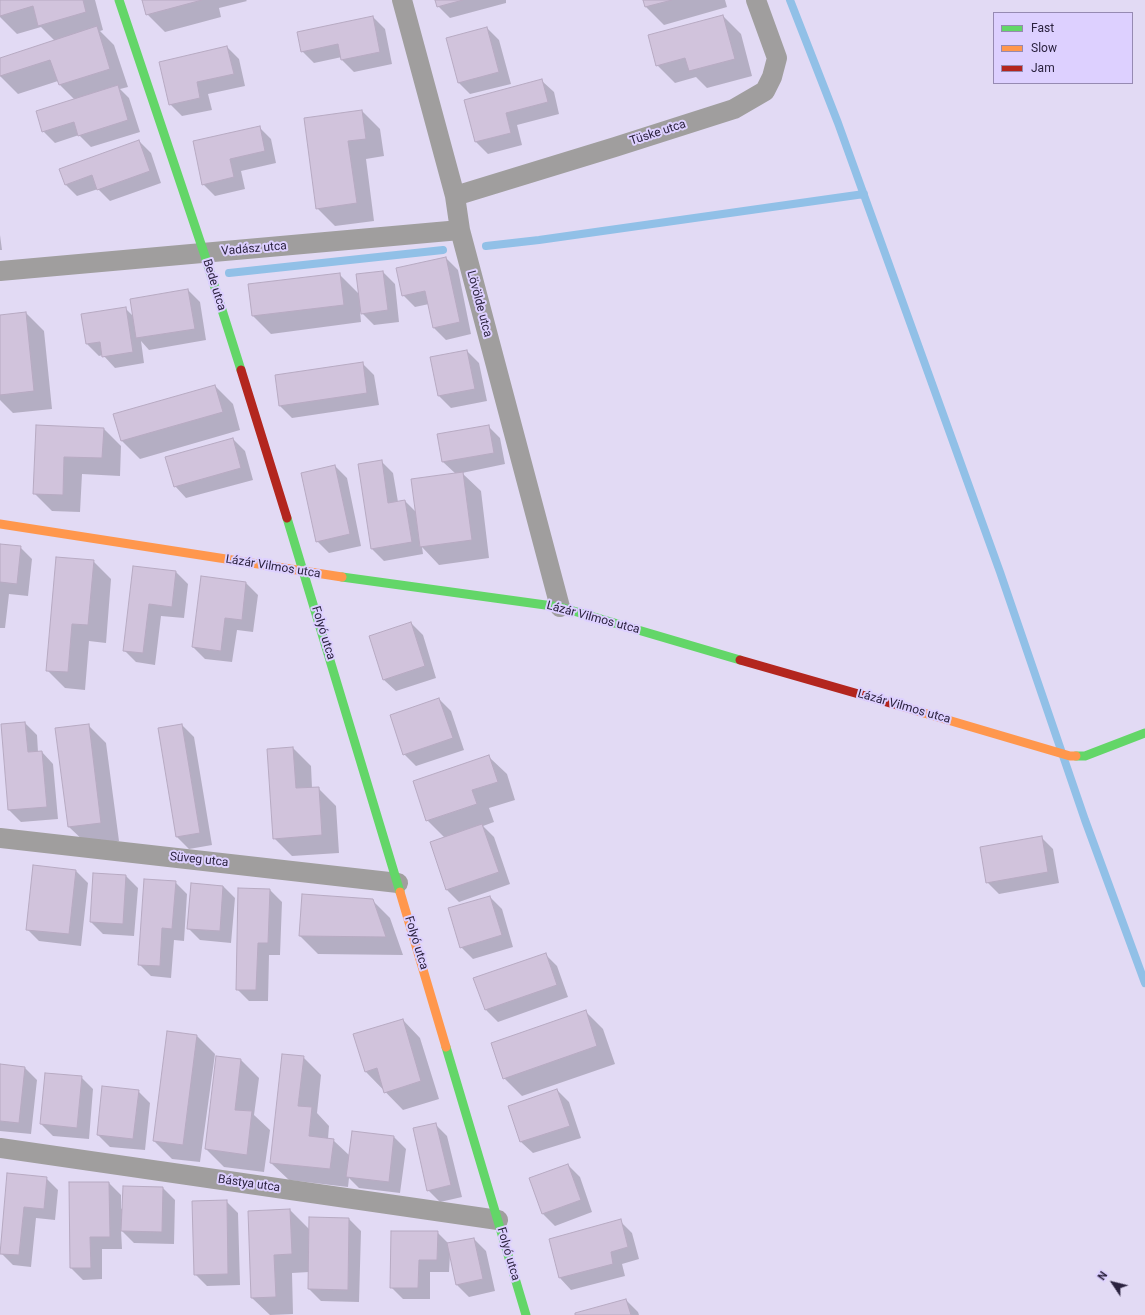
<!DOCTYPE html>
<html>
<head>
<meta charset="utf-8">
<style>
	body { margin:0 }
	#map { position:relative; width:1145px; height:1315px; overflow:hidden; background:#e2daf4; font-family:Roboto,sans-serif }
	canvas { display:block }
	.legend { position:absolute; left:993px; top:12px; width:140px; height:72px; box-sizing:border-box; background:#ddd0ff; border:1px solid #968ab2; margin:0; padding:5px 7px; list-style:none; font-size:12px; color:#2b223f }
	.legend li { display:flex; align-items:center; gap:8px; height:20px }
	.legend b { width:20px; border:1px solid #968ab2 }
	.north { position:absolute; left:1093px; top:1263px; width:40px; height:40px; -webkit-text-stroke:3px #ddd0ff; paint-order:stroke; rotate:305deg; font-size:11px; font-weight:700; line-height:16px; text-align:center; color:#2b223f }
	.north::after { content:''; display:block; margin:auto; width:14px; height:18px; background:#2b223f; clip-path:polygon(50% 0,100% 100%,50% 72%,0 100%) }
</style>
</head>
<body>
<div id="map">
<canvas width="1145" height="1315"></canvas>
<ul class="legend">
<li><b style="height:5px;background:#63d668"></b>Fast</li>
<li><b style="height:5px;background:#ff974d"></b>Slow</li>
<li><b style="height:5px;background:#b3261e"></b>Jam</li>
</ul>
<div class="north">N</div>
</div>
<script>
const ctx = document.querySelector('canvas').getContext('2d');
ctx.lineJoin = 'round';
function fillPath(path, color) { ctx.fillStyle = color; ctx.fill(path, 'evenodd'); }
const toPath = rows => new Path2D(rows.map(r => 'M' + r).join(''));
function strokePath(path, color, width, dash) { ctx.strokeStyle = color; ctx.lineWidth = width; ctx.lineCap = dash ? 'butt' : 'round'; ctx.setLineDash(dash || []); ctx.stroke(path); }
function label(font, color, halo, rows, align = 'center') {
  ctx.font = font + ' Roboto,sans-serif'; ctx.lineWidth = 4; ctx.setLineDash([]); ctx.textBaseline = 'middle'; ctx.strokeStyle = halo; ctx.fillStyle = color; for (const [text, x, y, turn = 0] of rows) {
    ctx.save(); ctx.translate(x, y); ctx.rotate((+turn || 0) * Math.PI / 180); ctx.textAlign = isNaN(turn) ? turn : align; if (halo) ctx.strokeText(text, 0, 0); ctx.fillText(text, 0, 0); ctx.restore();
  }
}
const shadow = toPath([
	[0,0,95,0,103,30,100,31,114,45,128,87,120,89,129,98,140,132,91,147,79,135,55,143,43,131,75,100,60,85,58,81,18,94,0,76,0,59,55,41,41,27,17,34,0,17],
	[143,0,246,0,247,1,219,8,221,17,165,32,147,14],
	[436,0,506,0,506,3,450,18,438,6],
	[644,0,725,0,727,7,664,25,646,7],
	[723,16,741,34,752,76,707,88,696,77,675,83,657,65],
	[373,17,385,29,392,64,354,72,342,60,342,57,314,63,302,51],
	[487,28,499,40,511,84,470,94,458,82],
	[227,47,239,59,245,86,208,94,212,110,182,116,170,104],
	[542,81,554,92,559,114,517,125,522,145,488,154,476,142,465,100],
	[362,111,380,129,384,156,366,159,374,221,335,226,317,208,306,119],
	[259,127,271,139,276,163,241,171,245,189,215,196,203,184],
	[139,141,151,153,161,183,110,201,98,189,77,196,65,184],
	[0,235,2,250,0,250],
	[446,258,458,270,471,334,446,340,434,328,429,304,415,307,403,295],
	[383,272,395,284,399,322,374,325,360,311,361,322,271,334,253,316,339,274,359,294],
	[188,290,200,302,206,340,149,350,141,341,144,363,115,368,103,355,99,356,87,344,125,308,134,317],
	[26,313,44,331,52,409,13,413,0,400,0,316],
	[467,351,479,363,487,401,451,408,439,396],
	[362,363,374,375,379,405,292,418,280,406],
	[215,386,233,404,240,430,140,459,122,441,114,415],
	[37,426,103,428,121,446,120,476,82,474,80,512,52,511,34,493],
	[488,426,500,438,505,464,462,473,481,491,489,558,439,565,422,547,423,554,384,561,372,549,381,461,393,473,398,502,405,501,417,513,456,474,443,462,438,435],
	[233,439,245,451,253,480,186,498,175,486],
	[335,466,347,478,361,546,329,553,317,541],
	[0,545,20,547,32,559,28,596,9,594,5,628,0,628],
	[93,561,111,579,106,643,89,641,85,690,65,688,47,670],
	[134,567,176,572,188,584,184,618,161,616,155,665,136,662,124,650],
	[246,583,258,595,253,632,237,630,232,662,205,659,193,647],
	[411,623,423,635,436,678,396,691,384,680],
	[439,699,451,711,464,750,416,766,404,754],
	[25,723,37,735,38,752,42,752,53,764,58,819,21,822,9,810],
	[88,725,106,743,119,841,87,844,69,827],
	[182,725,194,737,212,845,189,849,177,837],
	[293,748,311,766,312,788,318,788,336,806,339,853,292,856,274,838],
	[489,757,507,774,515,800,489,808,494,822,483,826,494,837,510,884,459,902,447,890,431,843,445,838,427,820],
	[1041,837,1053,849,1059,883,999,894,987,882],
	[34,867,76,871,88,883,81,946,39,941,27,929],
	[126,876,138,888,134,936,103,934,91,922],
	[175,882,187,894,184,941,174,940,171,978,151,976,139,964],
	[191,884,223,886,235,898,231,943,200,940,188,928],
	[270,890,282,902,280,955,269,955,268,1001,249,1001,237,989],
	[490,897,502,909,513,947,473,959,461,947],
	[372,900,390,918,403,955,318,954,300,936],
	[545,954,557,966,568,997,498,1022,486,1010,475,978],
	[585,1011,603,1029,615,1064,522,1096,504,1078],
	[403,1020,420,1038,439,1099,403,1110,366,1072],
	[197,1036,215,1054,200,1162,172,1159,154,1141],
	[303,1057,321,1075,317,1113,329,1126,328,1139,333,1140,350,1156,394,1137,406,1149,400,1193,359,1188,349,1178,348,1187,289,1180,271,1163],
	[217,1058,241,1060,259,1078,254,1115,270,1130,264,1172,224,1167,206,1149],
	[0,1065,25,1068,37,1080,31,1134,0,1131],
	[81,1077,93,1089,89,1139,53,1136,41,1124],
	[557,1090,569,1102,581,1138,533,1153,521,1142],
	[138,1091,150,1103,145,1150,110,1147,98,1135],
	[435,1124,447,1136,462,1197,440,1202,428,1190],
	[568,1165,580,1177,592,1212,555,1226,543,1214,530,1179],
	[8,1174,46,1178,58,1190,55,1220,36,1218,31,1267,13,1265,1,1253],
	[70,1183,109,1183,121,1195,121,1209,163,1188,175,1200,174,1244,134,1243,121,1230,122,1249,102,1249,102,1279,83,1280,71,1268],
	[226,1201,238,1213,240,1285,207,1286,195,1274],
	[290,1210,310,1230,349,1219,361,1231,359,1302,321,1301,309,1289,309,1272,292,1273,293,1314,270,1315,252,1298],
	[620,1221,632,1233,639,1259,622,1264,625,1276,571,1290,560,1278],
	[437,1232,449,1244,474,1239,486,1251,495,1291,469,1297,457,1285,450,1254,449,1272,430,1272,430,1299,403,1299,391,1287],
	[626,1300,638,1312,639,1315,576,1315]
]);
const stream = toPath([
	[790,0,838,123,1000,572,1085,820,1145,983],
	[486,246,539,240,864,194],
	[229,273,443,250]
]);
const building = toPath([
	[0,0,83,0,86,12,38,26,33,6,0,16,0,0],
	[142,0,202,0,146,15,142,0],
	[435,0,463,0,437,7,435,0],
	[643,0,672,0,645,7,643,0],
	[723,15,735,59,689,71,685,58,656,66,648,35,723,15],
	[373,16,380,52,341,60,338,44,301,52,297,32,373,16],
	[97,26,110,69,59,85,50,60,0,76,0,58,97,26],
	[487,27,499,72,458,83,446,38,487,27],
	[227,46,234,74,197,82,200,98,169,105,159,62,227,46],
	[542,79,548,102,506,113,511,133,475,142,464,100,542,79],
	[118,85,128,120,78,136,74,122,42,132,36,111,118,85],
	[362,110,366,139,348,141,357,203,316,209,304,118,362,110],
	[260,126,265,151,230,159,234,177,202,185,193,141,260,126],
	[139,140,150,171,97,190,92,175,65,185,59,169,139,140],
	[446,257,460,322,433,328,425,291,402,296,396,268,446,257],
	[383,271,388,310,361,314,356,274,383,271],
	[340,273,344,305,252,316,248,284,340,273],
	[188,289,195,329,136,338,130,299,188,289],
	[126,307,133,352,102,357,100,342,86,344,81,314,126,307],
	[26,312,34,391,0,395,0,315,26,312],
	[467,350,475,389,438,396,430,357,467,350],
	[363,362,367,393,279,406,275,375,363,362],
	[215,385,223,412,121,441,113,414,215,385],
	[36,425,104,428,102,458,64,457,63,495,33,494,36,425],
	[489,425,494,453,442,462,437,434,489,425],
	[233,438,241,468,174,487,165,457,233,438],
	[382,460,388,503,405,500,412,542,371,549,358,464,382,460],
	[335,465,350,534,316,542,301,473,335,465],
	[463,472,472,540,420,547,411,479,463,472],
	[0,544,21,546,17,584,0,582,0,544],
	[56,557,94,560,88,625,72,624,68,672,46,671,56,557],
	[133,566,176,571,172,607,149,604,143,653,123,651,133,566],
	[201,576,246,582,242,620,225,618,221,651,192,647,201,576],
	[411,622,425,666,383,680,369,636,411,622],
	[439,698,453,738,403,755,390,715,439,698],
	[25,722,28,752,42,751,47,807,8,810,1,724,25,722],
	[89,724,101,823,68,827,55,728,89,724],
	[182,724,200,833,176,837,158,728,182,724],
	[293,747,296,788,319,787,322,835,273,839,267,749,293,747],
	[489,755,498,782,472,790,477,804,426,821,413,781,489,755],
	[482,824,499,872,446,890,430,842,482,824],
	[1042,836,1048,872,986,883,980,847,1042,836],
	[33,865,76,870,69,934,26,930,33,865],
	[93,873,126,875,123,924,90,922,93,873],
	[144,879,176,881,172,929,162,928,160,966,138,965,144,879],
	[191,883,223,886,220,931,187,929,191,883],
	[238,888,270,889,268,943,258,943,256,990,236,990,238,888],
	[302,894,373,899,386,937,299,936,302,894],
	[490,896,502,935,460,948,448,908,490,896],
	[546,953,557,985,485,1010,473,978,546,953],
	[586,1010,597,1046,503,1079,491,1043,586,1010],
	[403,1019,421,1081,384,1093,377,1068,365,1072,353,1034,403,1019],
	[167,1031,197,1035,183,1145,153,1141,167,1031],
	[282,1054,304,1056,298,1106,312,1107,309,1136,334,1139,330,1169,270,1163,282,1054],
	[216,1056,241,1059,235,1110,252,1111,247,1155,205,1149,216,1056],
	[0,1064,25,1067,19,1123,0,1121,0,1064],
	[45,1073,82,1076,77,1128,40,1124,45,1073],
	[102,1086,139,1090,133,1139,97,1135,102,1086],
	[557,1089,570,1126,520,1142,508,1106,557,1089],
	[436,1123,451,1185,427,1191,413,1128,436,1123],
	[352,1131,394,1136,389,1182,346,1177,352,1131],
	[568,1164,581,1200,542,1214,529,1178,568,1164],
	[7,1173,47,1177,44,1209,24,1207,19,1255,0,1254,7,1173],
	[69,1182,109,1182,110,1237,90,1237,91,1268,70,1268,69,1182],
	[123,1186,163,1187,162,1232,121,1231,123,1186],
	[227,1200,228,1274,194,1275,192,1201,227,1200],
	[290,1209,292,1254,274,1255,276,1297,251,1298,248,1211,290,1209],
	[309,1217,349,1218,348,1290,308,1289,309,1217],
	[621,1219,628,1247,611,1252,613,1264,559,1278,549,1239,621,1219],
	[391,1231,438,1231,437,1260,419,1260,418,1288,390,1288,391,1231],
	[474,1238,483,1279,456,1285,447,1243,474,1238],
	[626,1299,631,1315,575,1315,575,1313,626,1299]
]);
const street = toPath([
	[402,0,455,196,460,230,560,607],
	[455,196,615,147,734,109,765,91,772,77,777,58,756,0],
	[0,271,460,230],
	[0,838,398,883],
	[0,1148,498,1220]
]);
const fast = toPath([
	[119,0,204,253,241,370],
	[287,518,400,892],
	[342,577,560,607,740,660],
	[1076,756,1085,756,1145,733],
	[446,1047,526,1315]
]);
const slow = toPath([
	[0,524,342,577],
	[897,705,1070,756,1076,756],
	[400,892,446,1047]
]);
const jam = toPath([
	[241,370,287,518],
	[740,660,897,705]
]);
const streetNames = [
	["Tüske utca",658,133,-18],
	["Vadász utca",254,249,-5],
	["Bede utca",214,285,73],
	["Lövölde utca",479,304,75],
	["Lázár Vilmos utca",273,567,9],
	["Lázár Vilmos utca",593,618,15],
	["Folyó utca",323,633,73],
	["Lázár Vilmos utca",904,707,16],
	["Süveg utca",199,860,6],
	["Folyó utca",416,943,73],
	["Bástya utca",249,1184,8],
	["Folyó utca",508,1254,74]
];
fillPath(shadow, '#0003');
strokePath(stream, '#91c0e7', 8);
fillPath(building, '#d1c3dc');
strokePath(building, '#b7aac2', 1);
strokePath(street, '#a09e9e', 20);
strokePath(fast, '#63d668', 9);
strokePath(slow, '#ff974d', 9);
strokePath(jam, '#b3261e', 9);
label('12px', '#2b223f', '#ddd0ff', streetNames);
</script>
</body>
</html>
